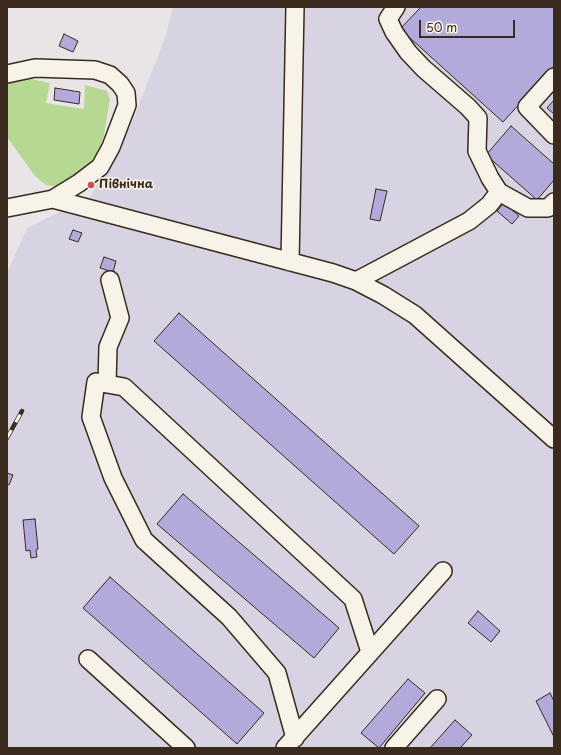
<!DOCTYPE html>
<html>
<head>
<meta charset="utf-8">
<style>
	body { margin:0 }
	#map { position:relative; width:561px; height:755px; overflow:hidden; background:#e9e4e5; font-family:"Playpen Sans",sans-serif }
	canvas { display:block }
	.frame { position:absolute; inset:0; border:8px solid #3b2a1e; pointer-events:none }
	.scale { position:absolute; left:419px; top:20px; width:96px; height:18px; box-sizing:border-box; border:2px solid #3b2a1e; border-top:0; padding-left:5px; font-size:12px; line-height:14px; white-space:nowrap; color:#3b2a1e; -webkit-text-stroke:3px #f7f3e8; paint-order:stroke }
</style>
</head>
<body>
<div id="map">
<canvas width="561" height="755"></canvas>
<div class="frame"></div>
<div class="scale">50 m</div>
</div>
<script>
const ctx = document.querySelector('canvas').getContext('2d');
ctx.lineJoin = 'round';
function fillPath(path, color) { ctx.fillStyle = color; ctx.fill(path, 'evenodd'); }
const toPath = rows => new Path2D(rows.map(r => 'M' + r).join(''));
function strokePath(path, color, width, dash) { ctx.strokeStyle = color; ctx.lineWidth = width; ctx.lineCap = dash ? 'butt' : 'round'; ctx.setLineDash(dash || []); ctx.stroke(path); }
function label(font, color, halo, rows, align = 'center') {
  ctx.font = font + ' "Playpen Sans",sans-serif'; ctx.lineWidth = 3; ctx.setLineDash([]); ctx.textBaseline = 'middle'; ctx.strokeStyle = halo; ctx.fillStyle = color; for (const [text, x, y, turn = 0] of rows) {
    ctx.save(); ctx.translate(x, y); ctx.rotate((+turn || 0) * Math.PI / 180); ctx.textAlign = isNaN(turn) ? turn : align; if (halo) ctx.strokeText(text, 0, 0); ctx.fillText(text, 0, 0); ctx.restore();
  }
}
const built = toPath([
	[173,7,554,7,554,748,7,748,7,273,27,228,90,197,130,127,165,38]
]);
const green = toPath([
	[21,77,50,83,46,103,84,109,85,85,107,91,110,99,103,140,95,156,86,169,59,187,46,185,35,176,7,137,7,84]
]);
const building = toPath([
	[421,7,554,7,554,66,503,122,400,29,421,7],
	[64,34,78,41,73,52,59,46,64,34],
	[55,88,80,92,79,104,54,100,55,88],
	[554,100,554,114,547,108,554,100],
	[511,126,554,164,554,180,537,200,486,155,511,126],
	[376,189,387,191,380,221,370,219,376,189],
	[504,203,519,216,512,224,497,211,504,203],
	[73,230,82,233,78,242,69,239,73,230],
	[104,257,116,261,113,272,100,268,104,257],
	[179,313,419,526,394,554,154,341,179,313],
	[7,473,13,475,9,485,7,484,7,473],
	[183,494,339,628,314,658,157,524,183,494],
	[35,519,38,549,36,550,37,557,31,558,30,550,26,551,23,520,35,519],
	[110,577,264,713,237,744,83,608,110,577],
	[478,611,500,631,491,642,468,623,478,611],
	[408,679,425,693,379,748,361,733,408,679],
	[550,693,554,701,554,737,536,701,550,693],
	[455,720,472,735,460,748,430,748,455,720]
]);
const minor = toPath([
	[396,7,388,19,394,32,408,52,423,68,468,107,478,118,477,151,490,178,499,192],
	[7,74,35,68,95,70,110,75,120,84,126,93,127,105,111,147,100,167,79,183,53,199,7,208],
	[554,77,527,107,554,135],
	[53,199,333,273,356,281,383,295,415,315,554,439],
	[290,262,295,7],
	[356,281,469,221,489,205,499,192,528,208,548,208,554,202],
	[107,384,108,347,120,318,110,280],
	[88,659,186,748],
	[295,738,277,673,229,617,144,540,113,478,91,417,96,382,124,387,353,599,370,652],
	[285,748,443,571],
	[394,748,437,699]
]);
const rail = toPath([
	[7,438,22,411]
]);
const markers = [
	[91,185,4,"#d1495b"]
];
const poiNames = [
	["Північна",99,185]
];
fillPath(built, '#d8d3e2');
fillPath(green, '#b6d892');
fillPath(building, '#b2aadb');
strokePath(building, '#3b2a1e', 1);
strokePath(minor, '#3b2a1e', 20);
strokePath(minor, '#f7f3e8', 17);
strokePath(rail, '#3b2a1e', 4.5);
strokePath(rail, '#f7f3e8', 3, [9]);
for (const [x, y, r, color] of markers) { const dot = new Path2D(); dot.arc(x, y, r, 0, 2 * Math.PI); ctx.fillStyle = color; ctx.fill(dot); strokePath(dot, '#f7f3e8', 1.5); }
label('bold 12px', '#3b2a1e', '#f7f3e8', poiNames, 'left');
</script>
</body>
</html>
